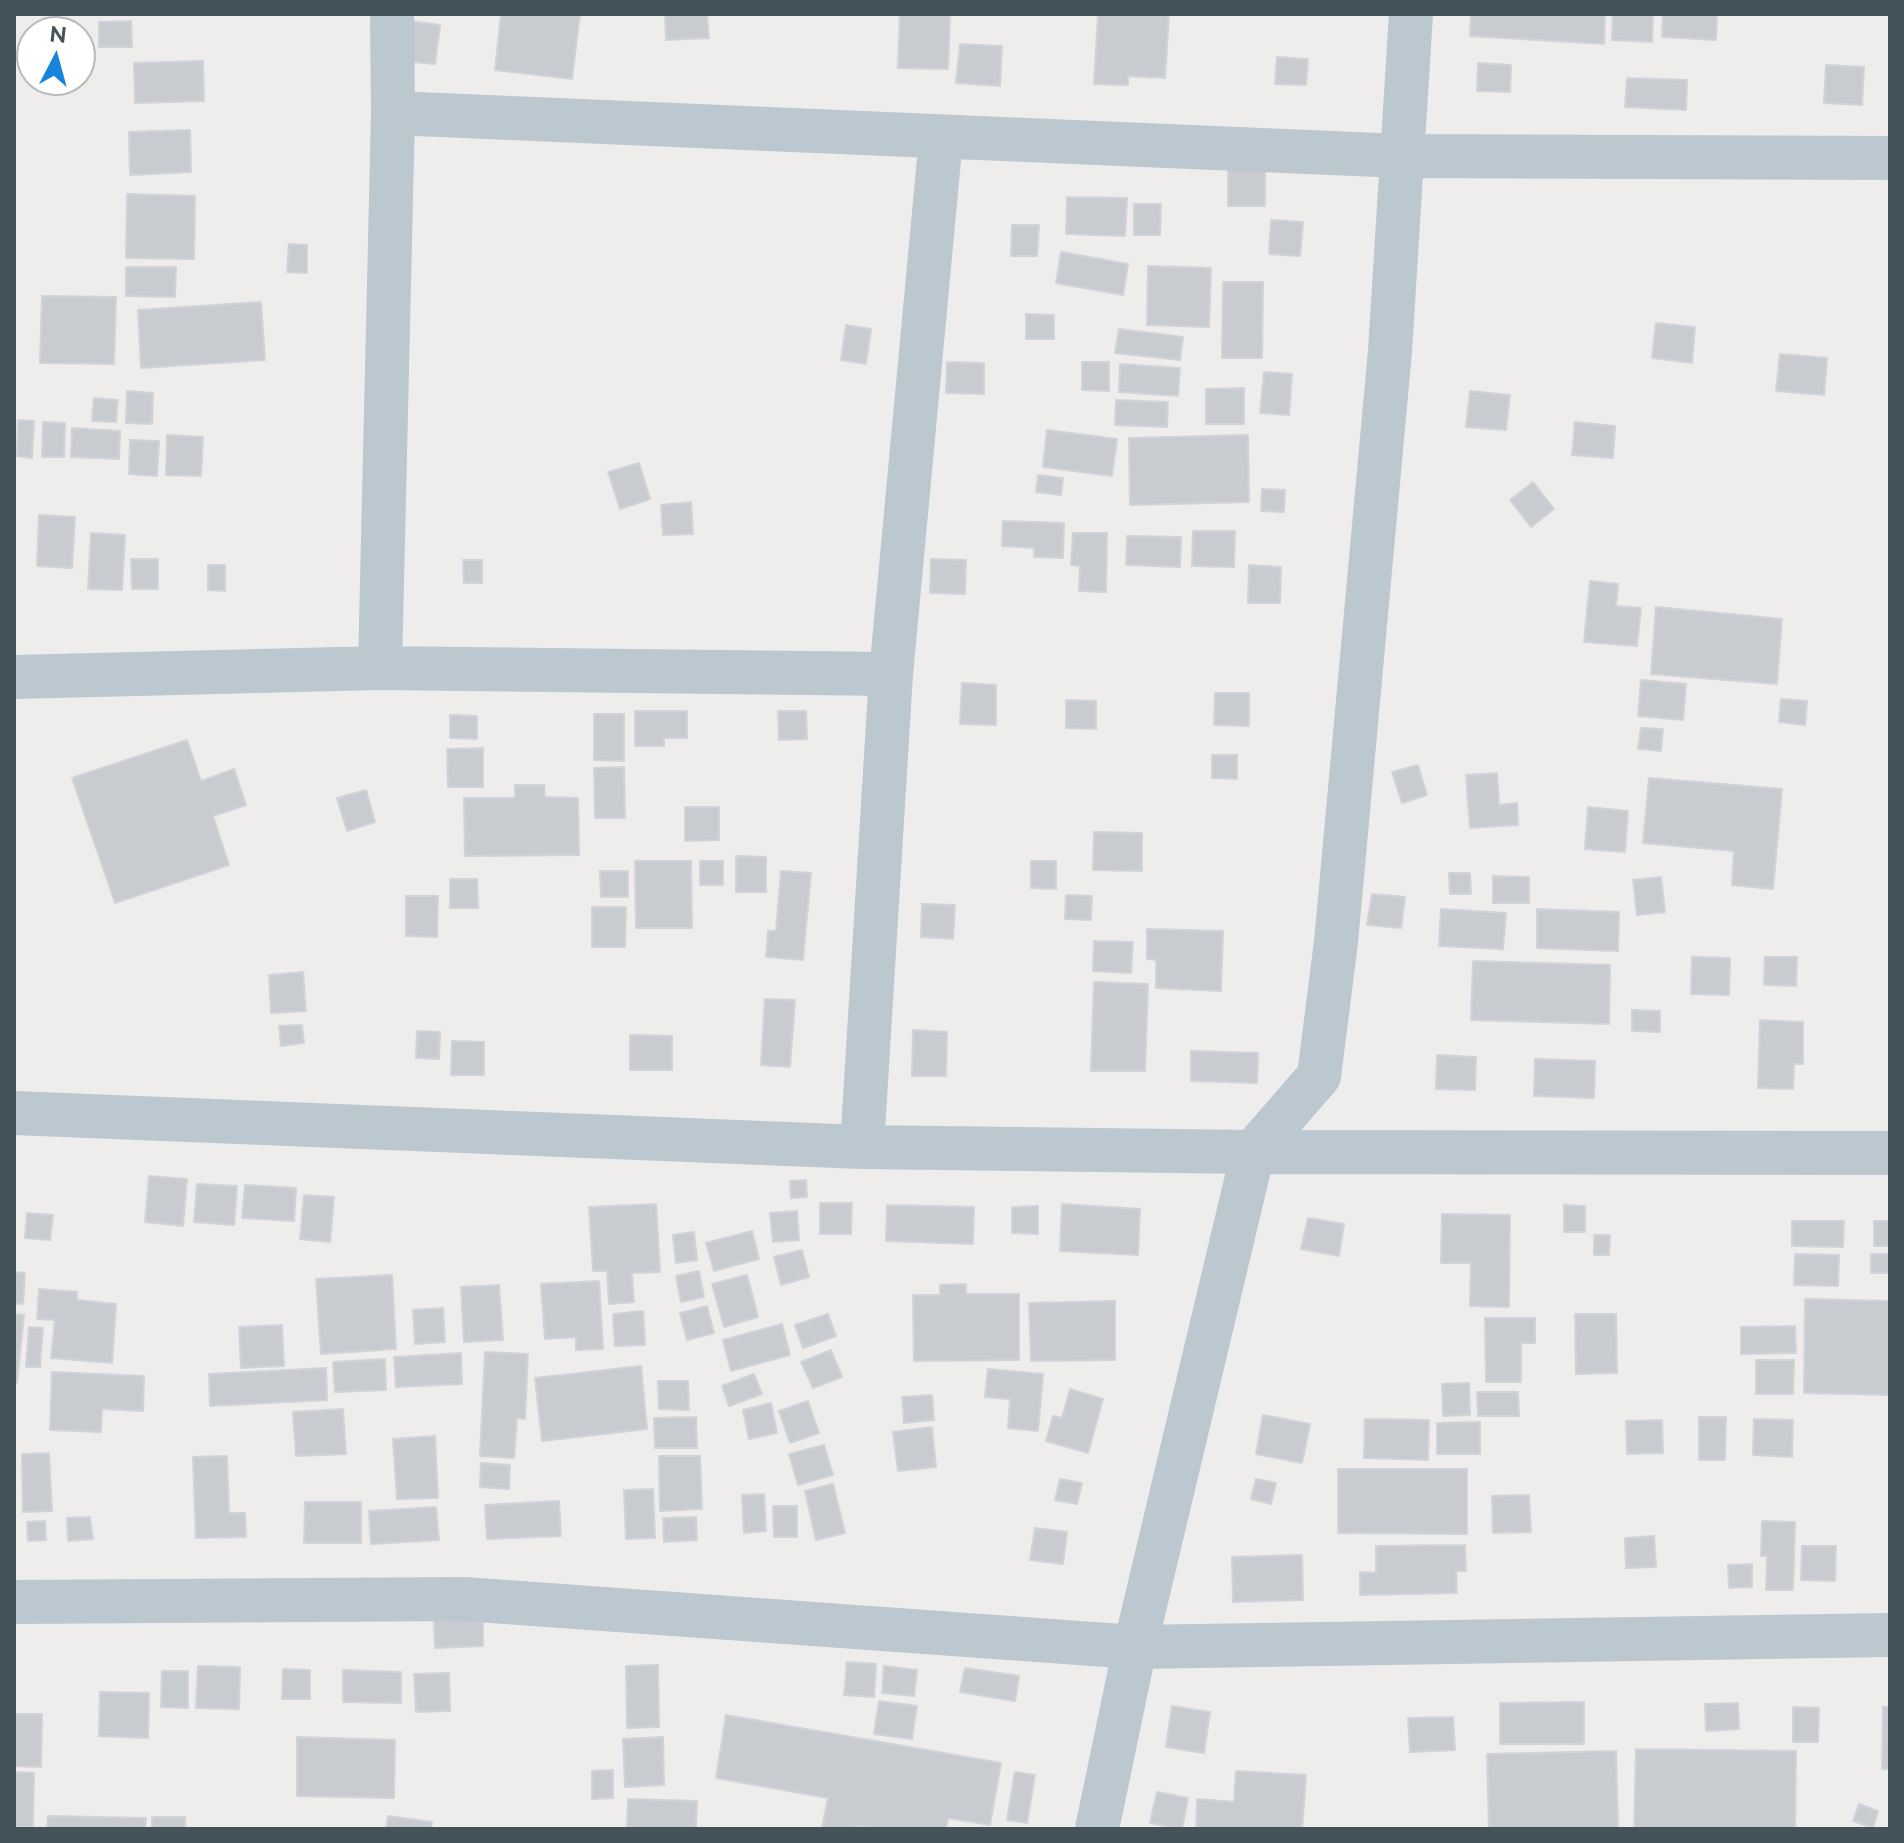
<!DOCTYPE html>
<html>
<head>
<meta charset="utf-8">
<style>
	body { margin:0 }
	#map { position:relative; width:1904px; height:1843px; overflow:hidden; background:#efecec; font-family:Raleway,sans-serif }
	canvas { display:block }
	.frame { position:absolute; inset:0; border:16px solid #445259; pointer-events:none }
	.north { position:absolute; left:16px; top:16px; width:80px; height:80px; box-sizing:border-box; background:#fff; border:2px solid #b4babd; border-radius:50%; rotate:6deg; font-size:22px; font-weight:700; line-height:32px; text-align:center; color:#445259 }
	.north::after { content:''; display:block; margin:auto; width:28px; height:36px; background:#1885dc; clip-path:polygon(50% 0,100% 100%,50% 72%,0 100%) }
</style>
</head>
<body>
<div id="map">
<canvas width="1904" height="1843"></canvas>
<div class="frame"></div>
<div class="north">N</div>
</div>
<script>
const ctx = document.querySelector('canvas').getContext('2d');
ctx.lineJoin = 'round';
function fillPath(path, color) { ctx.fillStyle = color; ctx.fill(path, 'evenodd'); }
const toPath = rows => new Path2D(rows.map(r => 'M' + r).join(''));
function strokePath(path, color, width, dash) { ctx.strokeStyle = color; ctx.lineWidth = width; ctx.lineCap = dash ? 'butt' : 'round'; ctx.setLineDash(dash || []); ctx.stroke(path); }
const building = toPath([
	[501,14,580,14,572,79,495,70,501,14],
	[665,14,707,14,709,38,666,40,665,14],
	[900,14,950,15,948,69,898,68,900,14],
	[1098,14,1169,14,1165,78,1128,76,1128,85,1094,84,1098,14],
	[1471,14,1605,14,1604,44,1470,36,1471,14],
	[1613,14,1653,14,1652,42,1612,40,1613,14],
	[1663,14,1717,15,1716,40,1662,37,1663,14],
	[131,21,132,47,99,47,99,22,131,21],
	[409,21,440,25,435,64,404,61,409,21],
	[960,44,1002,46,1000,86,956,83,960,44],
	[1277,57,1308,59,1306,85,1275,84,1277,57],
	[203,61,204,101,135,103,134,63,203,61],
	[1478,63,1511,65,1510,92,1477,91,1478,63],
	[1826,65,1864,67,1862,105,1824,103,1826,65],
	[1627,78,1687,80,1686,110,1625,107,1627,78],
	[190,130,191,172,130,175,129,132,190,130],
	[1228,169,1265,169,1265,206,1228,206,1228,169],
	[127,194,195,196,194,259,126,258,127,194],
	[1067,197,1127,198,1125,236,1066,234,1067,197],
	[1134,204,1161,204,1160,235,1134,235,1134,204],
	[1271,220,1303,222,1300,256,1269,254,1271,220],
	[1012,225,1039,225,1037,256,1011,256,1012,225],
	[289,244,307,245,307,273,287,272,289,244],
	[1061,252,1128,264,1123,295,1056,283,1061,252],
	[1148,266,1211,268,1209,327,1147,325,1148,266],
	[126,267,176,267,175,297,126,296,126,267],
	[1223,282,1263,282,1262,358,1222,358,1223,282],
	[42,296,116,297,114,364,40,363,42,296],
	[261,302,265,360,141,368,138,310,261,302],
	[1026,314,1054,315,1054,339,1026,339,1026,314],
	[1656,323,1695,327,1692,363,1652,358,1656,323],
	[846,325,871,329,866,364,841,360,846,325],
	[1119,329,1183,337,1180,360,1115,353,1119,329],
	[1780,354,1827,358,1824,395,1776,391,1780,354],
	[947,362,984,363,984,394,946,393,947,362],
	[1082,362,1109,362,1109,391,1082,390,1082,362],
	[1120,364,1180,368,1178,396,1119,392,1120,364],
	[1264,372,1292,374,1289,415,1260,413,1264,372],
	[1244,388,1244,424,1206,424,1206,389,1244,388],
	[127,391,153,393,152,424,126,423,127,391],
	[1470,391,1510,395,1506,430,1466,427,1470,391],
	[94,398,118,400,116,422,92,421,94,398],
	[1116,400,1168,402,1167,427,1115,425,1116,400],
	[18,420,34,421,32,458,17,456,18,420],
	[43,422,65,423,64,457,42,457,43,422],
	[1575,422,1615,426,1613,458,1572,455,1575,422],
	[72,428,120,431,119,459,71,457,72,428],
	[1047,430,1117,439,1112,476,1043,467,1047,430],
	[167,435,203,437,201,476,166,475,167,435],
	[1248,435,1249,502,1130,505,1129,438,1248,435],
	[130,440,159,441,157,476,129,474,130,440],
	[639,463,650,499,620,509,608,472,639,463],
	[1038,475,1063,478,1061,495,1036,492,1038,475],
	[1533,482,1554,509,1531,527,1510,500,1533,482],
	[1262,489,1285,490,1284,512,1261,511,1262,489],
	[691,502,693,534,663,535,661,505,691,502],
	[39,515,75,517,72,568,37,566,39,515],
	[1003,521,1064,523,1063,558,1034,557,1034,548,1002,546,1003,521],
	[1193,531,1235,531,1234,567,1192,566,1193,531],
	[91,533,125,535,122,590,88,589,91,533],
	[1073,533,1107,533,1106,592,1079,591,1080,566,1071,565,1073,533],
	[1127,536,1181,537,1180,567,1126,565,1127,536],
	[131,559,158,559,158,589,132,589,131,559],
	[931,559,966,560,965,594,930,593,931,559],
	[463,560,482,560,482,583,464,583,463,560],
	[208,565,225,565,225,591,208,590,208,565],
	[1249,565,1281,567,1280,603,1248,603,1249,565],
	[1590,581,1618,584,1616,606,1641,608,1637,646,1584,642,1590,581],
	[1656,607,1782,619,1777,684,1651,674,1656,607],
	[1641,680,1686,684,1683,720,1638,716,1641,680],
	[962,683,996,685,996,725,960,724,962,683],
	[1215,693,1249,693,1249,726,1214,725,1215,693],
	[1781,699,1807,701,1805,725,1779,722,1781,699],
	[1066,700,1096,701,1096,729,1066,728,1066,700],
	[635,711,687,711,687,738,664,738,664,746,635,746,635,711],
	[778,711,806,711,807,739,779,740,778,711],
	[594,714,624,714,624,761,594,760,594,714],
	[450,715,477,716,477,739,450,738,450,715],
	[1641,728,1663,729,1661,751,1638,749,1641,728],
	[187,740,201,781,234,769,246,805,213,816,229,865,115,903,72,778,187,740],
	[483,748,483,787,448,787,447,749,483,748],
	[1212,755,1237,755,1237,779,1212,778,1212,755],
	[1418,765,1427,795,1402,803,1392,772,1418,765],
	[624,767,625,818,595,818,594,768,624,767],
	[1497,773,1499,805,1517,803,1518,825,1470,828,1466,775,1497,773],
	[1649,778,1782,789,1773,889,1732,885,1734,851,1643,843,1649,778],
	[515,785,544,785,545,797,578,798,579,855,465,856,464,798,515,798,515,785],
	[366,790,375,822,347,831,337,798,366,790],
	[685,807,719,807,719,840,685,841,685,807],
	[1588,807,1628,811,1625,852,1585,849,1588,807],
	[1094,832,1142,833,1142,871,1093,870,1094,832],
	[736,856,766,857,766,892,736,892,736,856],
	[635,861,691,861,692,928,636,928,635,861],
	[700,861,723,861,723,885,700,885,700,861],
	[1031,861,1056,861,1056,889,1031,888,1031,861],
	[600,871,628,871,628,897,601,897,600,871],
	[781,871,811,873,803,960,766,957,768,931,776,931,781,871],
	[1449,873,1470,873,1471,894,1450,894,1449,873],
	[1493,876,1529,877,1529,903,1493,903,1493,876],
	[1661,877,1665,912,1637,915,1633,880,1661,877],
	[450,879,477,879,478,908,450,908,450,879],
	[1372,894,1405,897,1401,928,1367,925,1372,894],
	[1066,895,1092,896,1091,920,1065,919,1066,895],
	[406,896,438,896,437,937,406,936,406,896],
	[922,904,955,905,953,939,921,937,922,904],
	[592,907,626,907,625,947,592,947,592,907],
	[1441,909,1506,913,1503,949,1439,946,1441,909],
	[1537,909,1619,912,1618,951,1537,948,1537,909],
	[1147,929,1223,931,1221,991,1156,988,1156,960,1147,959,1147,929],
	[1094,941,1133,942,1131,973,1093,971,1094,941],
	[1692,957,1730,958,1729,995,1691,994,1692,957],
	[1765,957,1797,957,1796,986,1764,985,1765,957],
	[1473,961,1610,965,1609,1024,1471,1020,1473,961],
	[303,972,306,1011,271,1013,269,975,303,972],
	[1094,982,1148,984,1145,1071,1091,1071,1094,982],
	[765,999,795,1000,790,1067,761,1065,765,999],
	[1632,1010,1660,1011,1660,1032,1632,1031,1632,1010],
	[1760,1020,1803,1022,1803,1064,1794,1064,1793,1089,1758,1088,1760,1020],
	[302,1025,304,1043,281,1046,279,1026,302,1025],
	[913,1030,947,1032,946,1076,912,1076,913,1030],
	[417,1031,440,1032,439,1059,416,1058,417,1031],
	[630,1035,672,1036,672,1070,630,1070,630,1035],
	[452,1041,484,1042,484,1075,451,1075,452,1041],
	[1191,1051,1258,1053,1257,1083,1191,1081,1191,1051],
	[1437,1055,1476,1057,1475,1090,1436,1089,1437,1055],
	[1535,1059,1595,1061,1594,1098,1534,1096,1535,1059],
	[149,1176,187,1179,183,1226,145,1222,149,1176],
	[806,1180,807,1197,791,1198,790,1181,806,1180],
	[197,1184,237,1186,234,1225,194,1222,197,1184],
	[245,1185,296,1188,294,1221,242,1218,245,1185],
	[304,1195,334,1197,330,1242,300,1239,304,1195],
	[820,1203,852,1203,851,1234,820,1234,820,1203],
	[656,1204,660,1272,632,1273,634,1302,609,1304,607,1271,593,1271,589,1207,656,1204],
	[1062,1204,1140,1209,1138,1255,1060,1251,1062,1204],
	[887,1205,974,1207,973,1244,886,1241,887,1205],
	[1564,1205,1585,1206,1585,1232,1564,1232,1564,1205],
	[1038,1206,1038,1234,1012,1233,1012,1207,1038,1206],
	[797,1211,799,1240,773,1242,770,1213,797,1211],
	[27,1213,53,1215,50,1240,25,1238,27,1213],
	[1442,1214,1510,1215,1509,1307,1470,1306,1471,1263,1441,1263,1442,1214],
	[1308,1218,1344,1224,1339,1256,1301,1249,1308,1218],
	[1792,1221,1844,1221,1843,1247,1792,1246,1792,1221],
	[1874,1221,1890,1221,1890,1246,1874,1246,1874,1221],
	[752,1231,759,1259,714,1271,706,1243,752,1231],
	[694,1232,697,1260,676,1263,673,1235,694,1232],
	[1594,1235,1610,1235,1609,1255,1594,1255,1594,1235],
	[802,1250,809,1277,781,1285,774,1257,802,1250],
	[1795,1254,1839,1255,1838,1286,1794,1285,1795,1254],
	[1871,1254,1890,1254,1890,1273,1871,1273,1871,1254],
	[699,1271,704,1297,681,1302,676,1276,699,1271],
	[14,1272,25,1273,23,1304,14,1303,14,1272],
	[392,1275,396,1349,321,1354,316,1279,392,1275],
	[747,1275,758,1317,724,1327,712,1284,747,1275],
	[599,1281,603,1349,576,1350,576,1337,545,1339,541,1284,599,1281],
	[966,1284,966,1294,1019,1294,1019,1360,914,1361,913,1295,940,1295,940,1285,966,1284],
	[499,1285,503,1340,464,1342,461,1287,499,1285],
	[39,1289,77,1292,77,1300,116,1304,112,1363,51,1358,55,1320,37,1319,39,1289],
	[1805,1299,1890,1301,1890,1395,1804,1393,1805,1299],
	[1115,1301,1115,1360,1031,1361,1029,1303,1115,1301],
	[707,1306,714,1333,687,1340,680,1313,707,1306],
	[443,1308,445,1342,415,1344,413,1310,443,1308],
	[643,1311,645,1345,615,1346,613,1314,643,1311],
	[14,1314,24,1315,17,1383,14,1383,14,1314],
	[828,1314,836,1336,803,1348,795,1325,828,1314],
	[1575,1314,1616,1314,1617,1373,1576,1374,1575,1314],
	[1485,1318,1535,1318,1535,1343,1521,1343,1521,1382,1486,1382,1485,1318],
	[782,1324,790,1355,731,1371,723,1340,782,1324],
	[282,1325,284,1366,241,1368,239,1327,282,1325],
	[1795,1326,1796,1353,1741,1354,1741,1327,1795,1326],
	[29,1327,43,1328,40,1367,26,1367,29,1327],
	[831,1350,842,1377,813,1388,801,1362,831,1350],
	[485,1352,528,1354,525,1419,517,1418,514,1458,480,1456,485,1352],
	[461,1353,462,1384,396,1387,394,1357,461,1353],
	[385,1359,386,1390,335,1392,333,1362,385,1359],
	[1756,1360,1794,1360,1793,1394,1756,1394,1756,1360],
	[641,1366,647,1429,542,1441,535,1378,641,1366],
	[326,1368,327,1400,210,1406,209,1374,326,1368],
	[988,1369,1043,1374,1038,1431,1008,1428,1010,1399,985,1397,988,1369],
	[52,1372,144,1376,143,1411,102,1409,101,1432,50,1430,52,1372],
	[754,1374,762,1394,729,1406,722,1386,754,1374],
	[658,1381,688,1381,689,1410,659,1409,658,1381],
	[1469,1383,1470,1415,1443,1416,1442,1384,1469,1383],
	[1070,1389,1103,1399,1088,1453,1046,1441,1053,1416,1062,1418,1070,1389],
	[1477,1392,1518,1392,1519,1416,1478,1416,1477,1392],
	[932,1395,934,1420,904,1423,902,1397,932,1395],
	[808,1401,819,1433,790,1443,779,1411,808,1401],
	[771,1403,777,1433,749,1439,743,1410,771,1403],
	[343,1409,346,1454,296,1456,293,1412,343,1409],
	[1263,1415,1310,1424,1302,1463,1256,1454,1263,1415],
	[696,1417,697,1448,655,1448,654,1418,696,1417],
	[1699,1417,1726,1417,1725,1460,1699,1460,1699,1417],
	[1365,1419,1429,1420,1428,1460,1364,1458,1365,1419],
	[1754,1419,1793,1420,1792,1457,1753,1455,1754,1419],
	[1662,1420,1663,1453,1627,1454,1626,1421,1662,1420],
	[1480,1422,1480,1454,1437,1454,1437,1423,1480,1422],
	[932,1427,936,1467,898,1471,893,1432,932,1427],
	[435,1436,438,1498,397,1499,393,1439,435,1436],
	[824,1445,833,1475,798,1485,789,1454,824,1445],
	[49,1453,52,1511,23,1512,22,1454,49,1453],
	[227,1456,229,1513,245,1513,246,1537,196,1538,193,1457,227,1456],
	[659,1456,700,1456,702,1509,660,1511,659,1456],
	[481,1463,510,1465,509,1489,480,1487,481,1463],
	[1338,1469,1467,1469,1467,1534,1338,1533,1338,1469],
	[1060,1479,1082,1483,1077,1504,1055,1500,1060,1479],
	[1256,1479,1276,1483,1271,1504,1251,1499,1256,1479],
	[833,1484,845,1533,816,1540,805,1491,833,1484],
	[653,1489,655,1538,626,1539,624,1490,653,1489],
	[764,1494,766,1531,744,1533,742,1495,764,1494],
	[1529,1495,1531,1532,1493,1533,1492,1496,1529,1495],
	[559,1501,561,1536,487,1539,485,1505,559,1501],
	[305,1502,361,1502,361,1543,304,1543,305,1502],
	[773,1506,797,1506,797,1537,774,1537,773,1506],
	[436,1507,439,1540,371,1544,369,1511,436,1507],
	[90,1517,93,1539,68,1541,67,1518,90,1517],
	[696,1517,697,1540,664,1542,663,1518,696,1517],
	[45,1521,46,1540,28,1541,27,1522,45,1521],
	[1762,1521,1795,1522,1793,1590,1766,1590,1767,1556,1761,1556,1762,1521],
	[1035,1528,1067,1532,1063,1564,1030,1560,1035,1528],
	[1654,1536,1656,1567,1626,1568,1625,1538,1654,1536],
	[1465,1545,1466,1571,1456,1571,1457,1593,1360,1595,1360,1572,1376,1573,1376,1546,1465,1545],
	[1802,1546,1836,1546,1835,1581,1801,1580,1802,1546],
	[1302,1555,1303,1600,1233,1602,1232,1557,1302,1555],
	[1752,1564,1752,1587,1729,1588,1728,1565,1752,1564],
	[483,1619,483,1646,435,1648,434,1621,483,1619],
	[847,1662,876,1664,874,1697,844,1695,847,1662],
	[658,1665,659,1727,627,1728,626,1666,658,1665],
	[198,1666,240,1667,239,1709,196,1708,198,1666],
	[884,1666,917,1670,914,1696,882,1693,884,1666],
	[965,1668,1019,1676,1015,1701,960,1692,965,1668],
	[283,1669,310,1670,310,1699,282,1699,283,1669],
	[343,1670,401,1672,401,1703,343,1702,343,1670],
	[162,1671,188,1671,188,1708,161,1707,162,1671],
	[449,1673,450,1711,416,1712,414,1674,449,1673],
	[100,1692,149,1693,148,1738,99,1736,100,1692],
	[879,1701,917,1706,912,1739,874,1734,879,1701],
	[1584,1702,1584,1744,1500,1744,1500,1703,1584,1702],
	[1738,1703,1739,1729,1706,1731,1705,1704,1738,1703],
	[1172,1706,1210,1712,1204,1753,1166,1747,1172,1706],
	[1793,1707,1819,1708,1818,1742,1793,1742,1793,1707],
	[1883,1707,1890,1707,1890,1769,1882,1769,1883,1707],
	[14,1714,42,1714,41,1767,14,1766,14,1714],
	[726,1715,1001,1763,990,1825,948,1818,946,1829,876,1829,856,1826,856,1829,822,1829,828,1798,716,1778,726,1715],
	[1453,1717,1455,1750,1410,1752,1408,1718,1453,1717],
	[297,1737,395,1740,394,1798,297,1796,297,1737],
	[663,1737,664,1785,625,1787,623,1739,663,1737],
	[1636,1749,1796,1751,1795,1829,1634,1829,1636,1749],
	[1616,1751,1618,1829,1489,1829,1487,1754,1616,1751],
	[613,1770,613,1798,592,1799,592,1771,613,1770],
	[1236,1771,1306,1775,1302,1829,1196,1828,1197,1799,1234,1802,1236,1771],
	[14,1772,34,1773,33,1827,14,1827,14,1772],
	[1015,1772,1035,1775,1027,1823,1007,1820,1015,1772],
	[1157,1792,1188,1798,1182,1829,1150,1823,1157,1792],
	[628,1799,697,1801,696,1829,627,1829,628,1799],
	[1859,1804,1878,1811,1873,1828,1853,1821,1859,1804],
	[48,1816,146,1818,145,1829,47,1829,48,1816],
	[388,1816,432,1822,431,1829,386,1829,388,1816],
	[152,1817,185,1817,185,1829,152,1829,152,1817]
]);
const street = toPath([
	[393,113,1402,156,1890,158],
	[380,668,393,113,392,14],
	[14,677,380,668,891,674],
	[14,1113,862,1147,1253,1152,1890,1153],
	[862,1147,891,674,941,138],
	[14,1602,464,1599,1135,1647,1890,1635],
	[1097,1829,1135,1647,1253,1152,1319,1076,1336,942,1390,351,1411,14]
]);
fillPath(building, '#c8ccd1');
strokePath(building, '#d0d3d8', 2);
strokePath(street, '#bcc8cf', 44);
</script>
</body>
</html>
